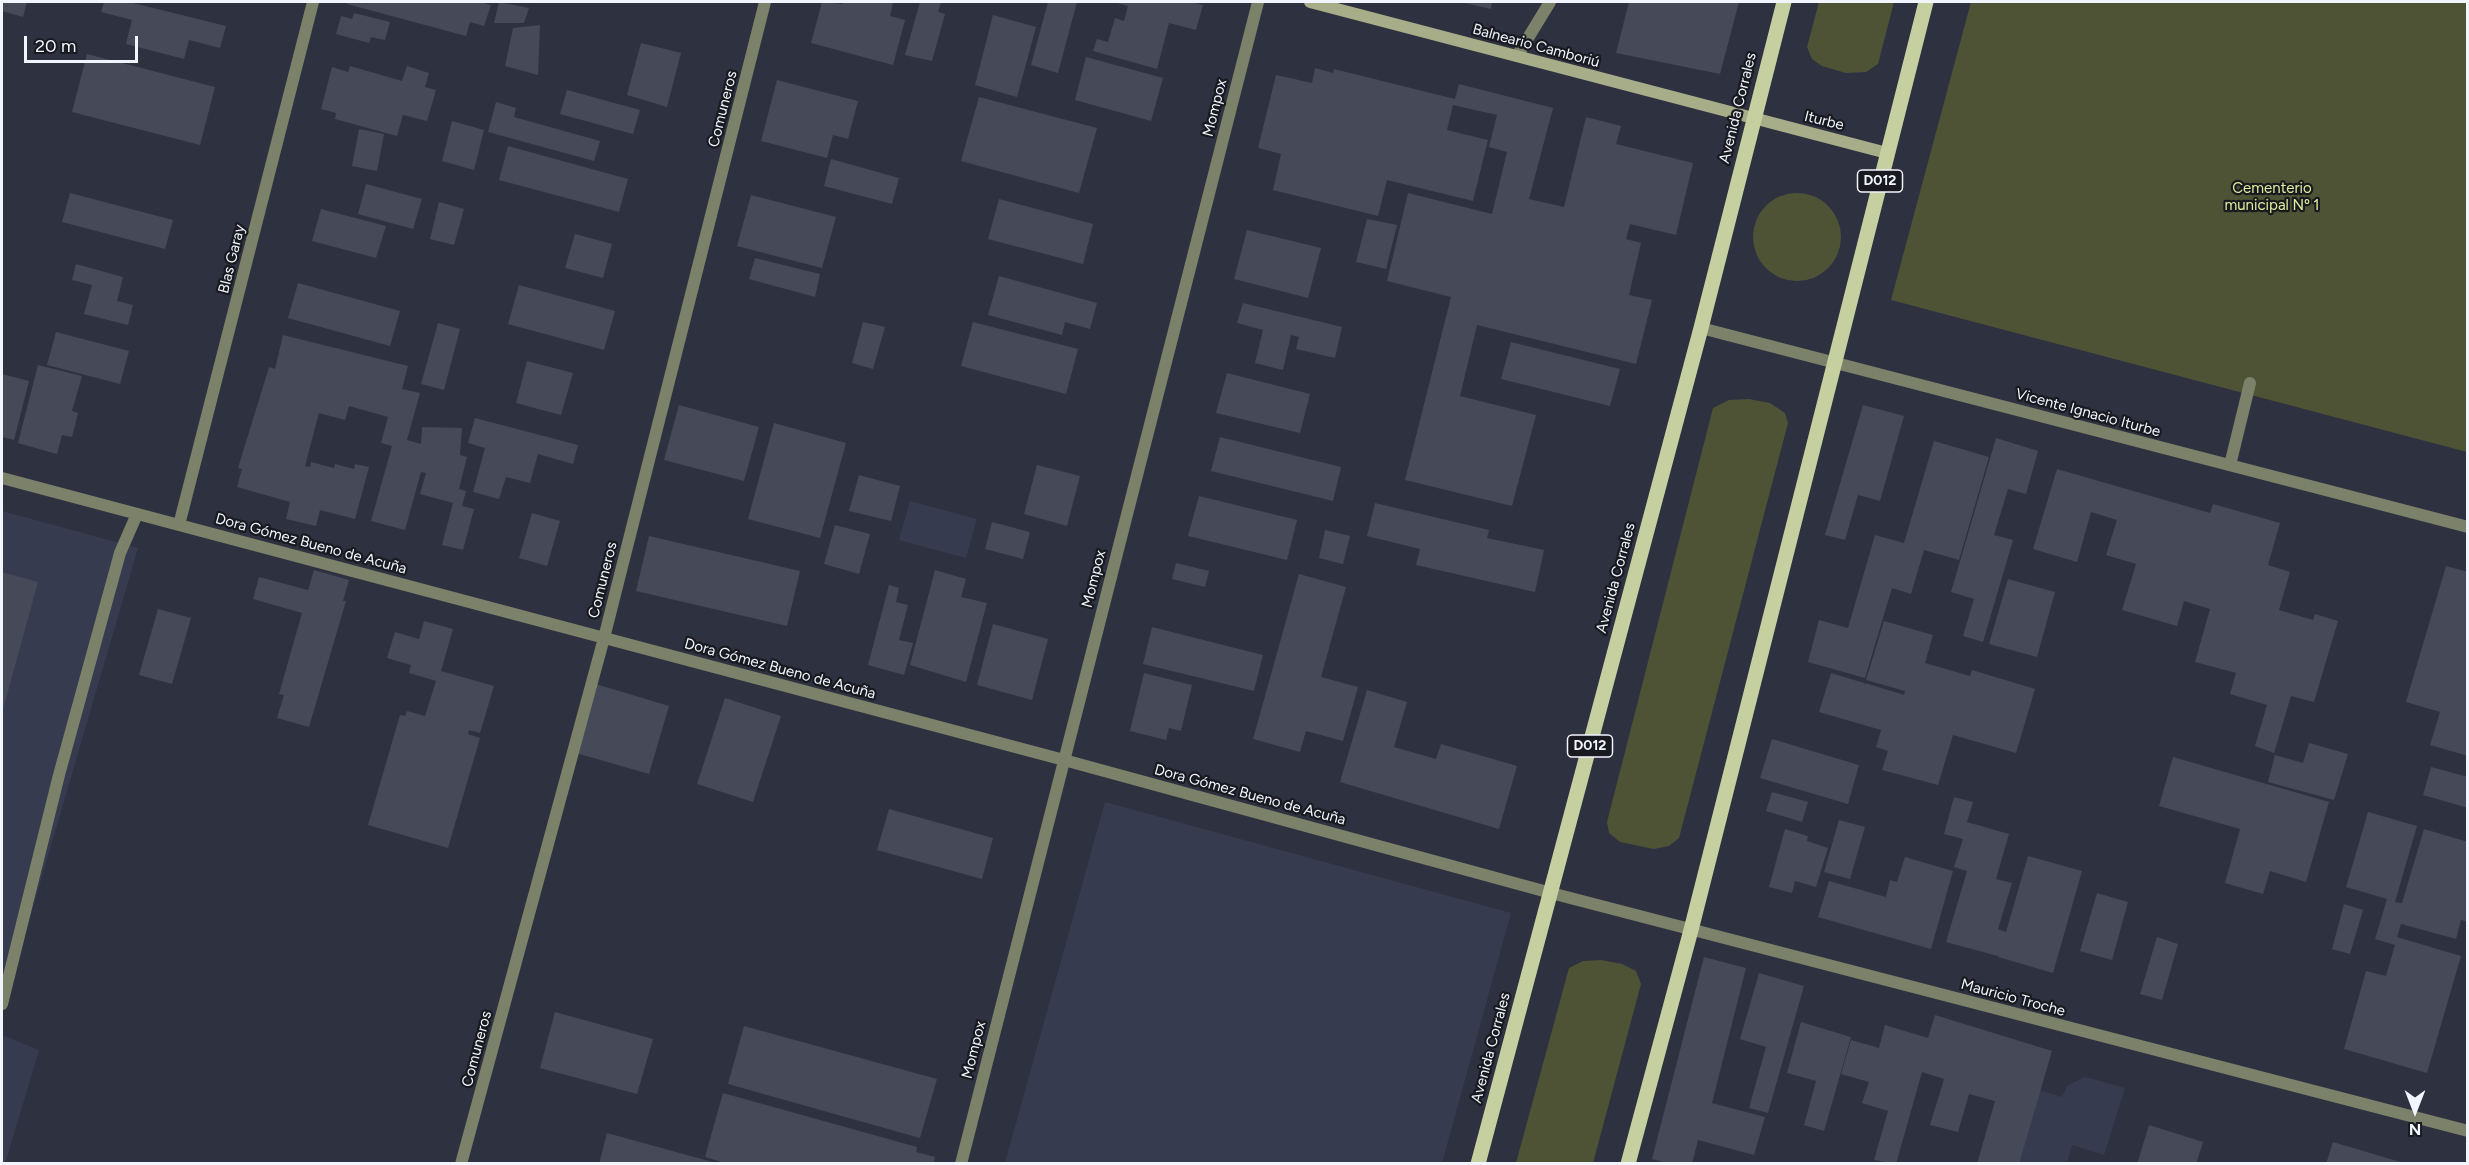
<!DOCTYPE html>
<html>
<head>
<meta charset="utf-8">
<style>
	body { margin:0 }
	#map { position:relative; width:2469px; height:1165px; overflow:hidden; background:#2e3240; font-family:Figtree,sans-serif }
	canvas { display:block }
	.frame { position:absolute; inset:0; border:3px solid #f2f4fe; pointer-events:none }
	.north { position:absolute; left:2385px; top:1081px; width:60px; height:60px; -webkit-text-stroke:4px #181a20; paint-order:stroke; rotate:180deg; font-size:16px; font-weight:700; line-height:24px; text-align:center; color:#f2f4fe }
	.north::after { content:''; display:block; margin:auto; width:21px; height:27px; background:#f2f4fe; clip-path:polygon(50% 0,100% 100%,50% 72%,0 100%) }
	.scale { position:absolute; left:24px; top:36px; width:114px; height:27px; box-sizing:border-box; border:3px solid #f2f4fe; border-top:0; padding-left:8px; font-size:18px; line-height:21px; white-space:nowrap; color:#f2f4fe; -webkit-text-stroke:4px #181a20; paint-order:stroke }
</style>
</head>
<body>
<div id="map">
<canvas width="2469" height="1165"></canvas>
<div class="frame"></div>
<div class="north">N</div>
<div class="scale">20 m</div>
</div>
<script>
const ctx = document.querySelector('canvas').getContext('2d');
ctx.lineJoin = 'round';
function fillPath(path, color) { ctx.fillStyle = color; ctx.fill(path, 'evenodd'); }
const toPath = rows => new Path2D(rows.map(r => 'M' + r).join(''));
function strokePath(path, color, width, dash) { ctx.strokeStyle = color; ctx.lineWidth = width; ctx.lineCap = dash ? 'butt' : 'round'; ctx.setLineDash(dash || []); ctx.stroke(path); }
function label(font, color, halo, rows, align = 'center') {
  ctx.font = font + ' Figtree,sans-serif'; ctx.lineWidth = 4.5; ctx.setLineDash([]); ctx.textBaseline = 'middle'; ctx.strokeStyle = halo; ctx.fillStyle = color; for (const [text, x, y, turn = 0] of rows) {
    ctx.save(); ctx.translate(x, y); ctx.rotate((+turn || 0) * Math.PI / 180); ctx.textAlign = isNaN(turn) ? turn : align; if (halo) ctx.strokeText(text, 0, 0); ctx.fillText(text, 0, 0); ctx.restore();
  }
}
const built = toPath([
	[910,501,977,519,966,558,899,540],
	[2,511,138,548,2,1013],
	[1105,802,1511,913,1442,1163,1005,1163],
	[2,1035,39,1050,5,1164,2,1163],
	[2085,1077,2125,1088,2104,1155,2072,1145,2067,1163,2013,1164,2030,1087,2062,1097,2067,1086]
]);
const green = toPath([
	[1819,2,1894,2,1878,64,1866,72,1846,73,1822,66,1812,59,1807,47],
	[1971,2,2467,2,2467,452,1891,300],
	'1753 237a44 44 0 1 1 88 0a44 44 0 1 1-88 0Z',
	[1749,399,1770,403,1785,413,1788,423,1679,838,1669,846,1654,849,1620,842,1609,833,1607,822,1713,408,1729,400],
	[1601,960,1622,964,1636,971,1641,984,1593,1163,1516,1163,1569,968,1583,961]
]);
const building = toPath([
	[2,2,27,2,23,17,2,11],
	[104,2,129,2,226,26,220,48,189,40,184,59,126,44,132,20,101,12],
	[347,2,479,2,491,5,484,26,470,22,466,36,347,4],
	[499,2,529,8,524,23,494,23],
	[822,2,843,4,843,2,893,2,890,16,905,20,893,65,811,43],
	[920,2,941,2,938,12,945,14,932,61,905,55],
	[1048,2,1077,2,1058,73,1031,65],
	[1114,2,1190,2,1203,5,1196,30,1169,23,1157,69,1093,51,1097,39,1108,42,1115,18,1124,21,1128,6],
	[1460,2,1492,2,1491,9],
	[1629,2,1739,2,1720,74,1616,53],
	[354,13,390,22,385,40,371,37,369,43,336,34,341,16,352,19],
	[993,15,1036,27,1017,97,975,85],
	[540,25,538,75,505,66,513,28],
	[641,43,681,53,667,107,627,95],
	[87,54,215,87,200,145,72,112],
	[1086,57,1163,78,1151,121,1075,100],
	[350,66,402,81,407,66,429,73,425,87,436,90,427,121,403,115,397,136,335,119,336,113,321,109,332,67,348,72],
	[1315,68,1333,73,1334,69,1455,99,1459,84,1553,108,1529,199,1564,207,1586,117,1621,126,1616,144,1693,163,1676,235,1630,224,1626,239,1641,243,1629,295,1652,300,1636,364,1477,325,1460,396,1536,415,1512,506,1405,480,1451,297,1387,281,1408,193,1492,214,1507,152,1489,147,1497,115,1453,105,1447,130,1488,140,1473,201,1387,180,1378,216,1273,190,1281,154,1258,148,1276,75,1312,83],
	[777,80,858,101,848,139,833,135,827,158,761,141],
	[567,90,640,110,633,134,560,114],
	[979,97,1097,128,1079,193,961,161],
	[496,102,516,108,514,117,600,141,594,161,488,132],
	[452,121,484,130,474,170,442,161],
	[359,129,384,134,377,171,352,166],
	[508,146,628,179,619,212,499,180],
	[831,159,899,178,892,204,824,186],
	[366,184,422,199,413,229,358,214],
	[70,193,173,220,165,249,62,222],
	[751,195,836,217,822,268,737,246],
	[999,199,1093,224,1083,264,988,239],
	[439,202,464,209,454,245,430,239],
	[321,209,386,226,376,258,312,241],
	[1367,219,1397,225,1386,269,1356,262],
	[1247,230,1321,248,1308,298,1234,279],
	[575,234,612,244,603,278,565,268],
	[755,258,820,274,815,297,749,279],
	[76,264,123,277,117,301,133,305,128,325,84,314,92,285,72,280],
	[999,276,1097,303,1090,329,1065,322,1062,335,988,315],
	[298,283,400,311,390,346,288,318],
	[519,285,615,311,604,350,508,324],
	[1243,303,1342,327,1335,358,1296,349,1299,337,1291,335,1283,370,1255,363,1263,330,1237,323],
	[863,322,885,327,873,369,852,363],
	[973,322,1078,349,1066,394,961,366],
	[438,323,460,329,444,390,421,384],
	[56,332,129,351,120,384,47,365],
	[283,335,408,366,402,389,420,393,407,440,421,444,422,427,462,428,460,455,467,457,459,489,466,491,462,506,474,509,463,550,442,545,453,503,420,494,426,473,421,472,405,530,371,521,392,446,381,443,388,417,349,406,345,420,319,413,305,466,310,467,311,462,334,468,335,464,354,469,355,464,369,467,355,519,320,510,316,526,286,519,290,502,237,487,242,469,238,468,269,367,275,369],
	[1511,342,1620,369,1610,406,1501,379],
	[527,361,573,373,561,415,516,403],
	[38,365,82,376,72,411,78,413,72,437,62,435,57,454,18,443],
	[1227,373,1310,394,1300,433,1216,413],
	[2,374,29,381,14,440,2,437],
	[679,405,759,427,744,481,664,460],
	[1863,405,1904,416,1880,501,1858,495,1845,540,1825,535],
	[475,418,578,445,573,464,538,454,530,483,506,477,499,499,473,492,485,448,468,443],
	[774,423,846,443,820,538,748,519],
	[1220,437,1341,467,1333,501,1211,471],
	[1996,438,2038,451,2026,494,2008,489,1994,535,2013,540,1983,642,1963,636,1974,599,1951,592],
	[1934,441,1989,457,1959,560,1924,550,1911,594,1892,588,1865,678,1808,662,1819,620,1848,628,1875,535,1904,543],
	[1037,465,1080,476,1067,526,1024,514],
	[2057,469,2210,513,2213,504,2280,523,2268,565,2290,572,2279,610,2313,620,2315,614,2338,621,2314,702,2291,696,2274,753,2255,746,2267,705,2230,694,2236,673,2195,662,2210,609,2184,601,2177,626,2122,610,2136,564,2106,555,2117,520,2091,512,2077,562,2033,549],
	[859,475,900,486,891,521,849,511],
	[1199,496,1297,520,1287,560,1188,536],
	[1375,503,1489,530,1487,538,1544,550,1535,592,1416,565,1420,549,1367,536],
	[532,513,560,521,547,566,519,558],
	[992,522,1030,532,1023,559,985,549],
	[835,525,870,534,859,574,824,564],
	[1325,530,1350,536,1343,564,1319,558],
	[649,536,800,571,787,626,636,591],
	[1176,563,1209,571,1205,587,1172,579],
	[2446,566,2468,572,2468,756,2430,745,2440,712,2406,702],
	[314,570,349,580,343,601,346,601,309,727,277,718,284,695,279,694,302,613,253,599,259,577,308,590],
	[935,570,966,579,961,597,987,603,966,682,910,665],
	[2,572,38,582,2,713],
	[1299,574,1346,587,1321,677,1358,687,1343,741,1306,731,1300,752,1253,739],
	[2008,579,2055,592,2037,657,1989,644],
	[889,585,899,588,896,602,908,605,899,640,913,643,904,675,868,665],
	[158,609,191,618,172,684,139,675],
	[424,621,453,629,441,671,494,686,480,733,469,730,468,734,480,738,448,848,368,825,400,715,405,716,407,711,425,716,436,681,409,673,411,665,387,658,395,632,419,639],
	[1884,621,1933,635,1925,663,1970,676,1972,670,2035,689,2016,753,1953,735,1938,785,1882,770,1888,751,1876,747,1881,730,1819,712,1831,673,1864,683,1864,685,1865,683,1904,695,1905,691,1866,680],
	[993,624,1048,639,1032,700,977,685],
	[1152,627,1263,655,1254,691,1143,664],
	[1144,673,1192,685,1181,731,1169,728,1166,740,1130,731],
	[589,682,669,706,649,774,569,751],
	[1367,690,1407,702,1394,747,1436,759,1441,744,1517,766,1499,829,1340,782],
	[725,698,781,716,753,802,697,784],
	[1772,739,1859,765,1848,804,1760,778],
	[2309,743,2348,754,2334,800,2268,782,2275,755,2303,763],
	[2173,757,2329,802,2306,882,2270,871,2263,894,2225,883,2240,829,2159,806],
	[2431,767,2468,777,2468,808,2423,795],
	[1772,792,1808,802,1802,822,1766,811],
	[1954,797,1973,802,1967,822,2009,834,1996,879,2012,883,1998,929,2006,932,2028,856,2082,871,2053,973,1998,957,2000,950,1998,956,1946,942,1967,871,1954,867,1963,839,1944,834],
	[889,809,993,838,982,879,877,850],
	[2368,812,2417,826,2395,902,2402,903,2424,829,2468,842,2468,922,2461,920,2456,939,2401,924,2397,937,2461,956,2427,1073,2344,1049,2366,971,2386,976,2395,945,2375,939,2387,899,2346,887],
	[1839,820,1865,827,1850,879,1824,872],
	[1785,829,1808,836,1807,841,1828,848,1816,887,1795,881,1792,893,1769,887],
	[1905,857,1953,871,1931,949,1818,917,1829,881,1886,897,1890,880,1897,882],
	[2097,893,2128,902,2112,960,2080,951],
	[2344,904,2363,910,2350,954,2332,949],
	[2157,937,2178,944,2162,1000,2140,994],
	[1704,957,1746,968,1712,1103,1765,1117,1754,1155,1698,1140,1692,1164,1671,1164,1652,1159],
	[1759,973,1804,986,1768,1113,1749,1108,1766,1047,1740,1039],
	[555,1012,653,1039,637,1094,540,1068],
	[1935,1015,2052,1051,2019,1164,1977,1164,1995,1101,1969,1094,1958,1132,1930,1125,1944,1079,1922,1072,1896,1164,1874,1160,1888,1111,1862,1103,1869,1082,1841,1074,1851,1040,1879,1048,1885,1025,1928,1038],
	[1801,1022,1851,1037,1824,1131,1804,1125,1816,1081,1787,1073],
	[744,1026,937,1079,920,1138,728,1084],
	[723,1093,917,1147,916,1152,935,1157,933,1164,728,1164,705,1157],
	[2149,1125,2203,1142,2196,1164,2137,1164],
	[607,1133,716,1163,716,1164,599,1164],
	[2333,1142,2404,1163,2404,1164,2326,1164]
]);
const lane = toPath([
	[1517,56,1550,2],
	[2230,465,2250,383],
	[2,1004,59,775,120,553,137,514]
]);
const street = toPath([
	[1701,328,2468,527],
	[2,478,1064,760,1551,893,2468,1131],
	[179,525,313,2],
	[461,1164,604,638,765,2],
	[961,1164,1258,2]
]);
const secondary = toPath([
	[1310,2,1887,153]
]);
const primary = toPath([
	[1478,1164,1701,328,1784,2],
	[1628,1164,1691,930,1926,2]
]);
const shields = [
	[1880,181,45],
	[1590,746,45]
];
const shieldNames = [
	["D012",1880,181],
	["D012",1590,746]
];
const streetNames = [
	["Balneario Camboriú",1536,46,15],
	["Mompox",1215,108,-76],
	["Avenida Corrales",1738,108,-76],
	["Comuneros",723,109,-76],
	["Iturbe",1824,121,14],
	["Blas Garay",232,259,-76],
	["Vicente Ignacio Iturbe",2088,413,15],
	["Dora Gómez Bueno de Acuña",311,544,15],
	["Avenida Corrales",1616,578,-75],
	["Mompox",1094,579,-76],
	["Comuneros",603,580,-76],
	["Dora Gómez Bueno de Acuña",780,669,15],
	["Dora Gómez Bueno de Acuña",1250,795,15],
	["Mauricio Troche",2013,998,15],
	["Avenida Corrales",1491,1048,-75],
	["Comuneros",477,1049,-75],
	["Mompox",974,1050,-76]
];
const parkNames = [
	["Cementerio",2272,189],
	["municipal Nº 1",2272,206]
];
fillPath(built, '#363b4f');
fillPath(green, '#4e5336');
fillPath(building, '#454958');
strokePath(lane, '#7c816a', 12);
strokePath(street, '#7c816a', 12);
strokePath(secondary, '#a6ad88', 12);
strokePath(primary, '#c6cf9f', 15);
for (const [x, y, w] of shields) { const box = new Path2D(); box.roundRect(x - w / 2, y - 11, w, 22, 4.5); ctx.fillStyle = '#181a20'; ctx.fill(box); strokePath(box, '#f2f4fe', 1.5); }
label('bold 14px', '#f2f4fe', null, shieldNames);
label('15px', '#f2f4fe', '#181a20', streetNames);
label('15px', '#e0ed9b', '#181a20', parkNames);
</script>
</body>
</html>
